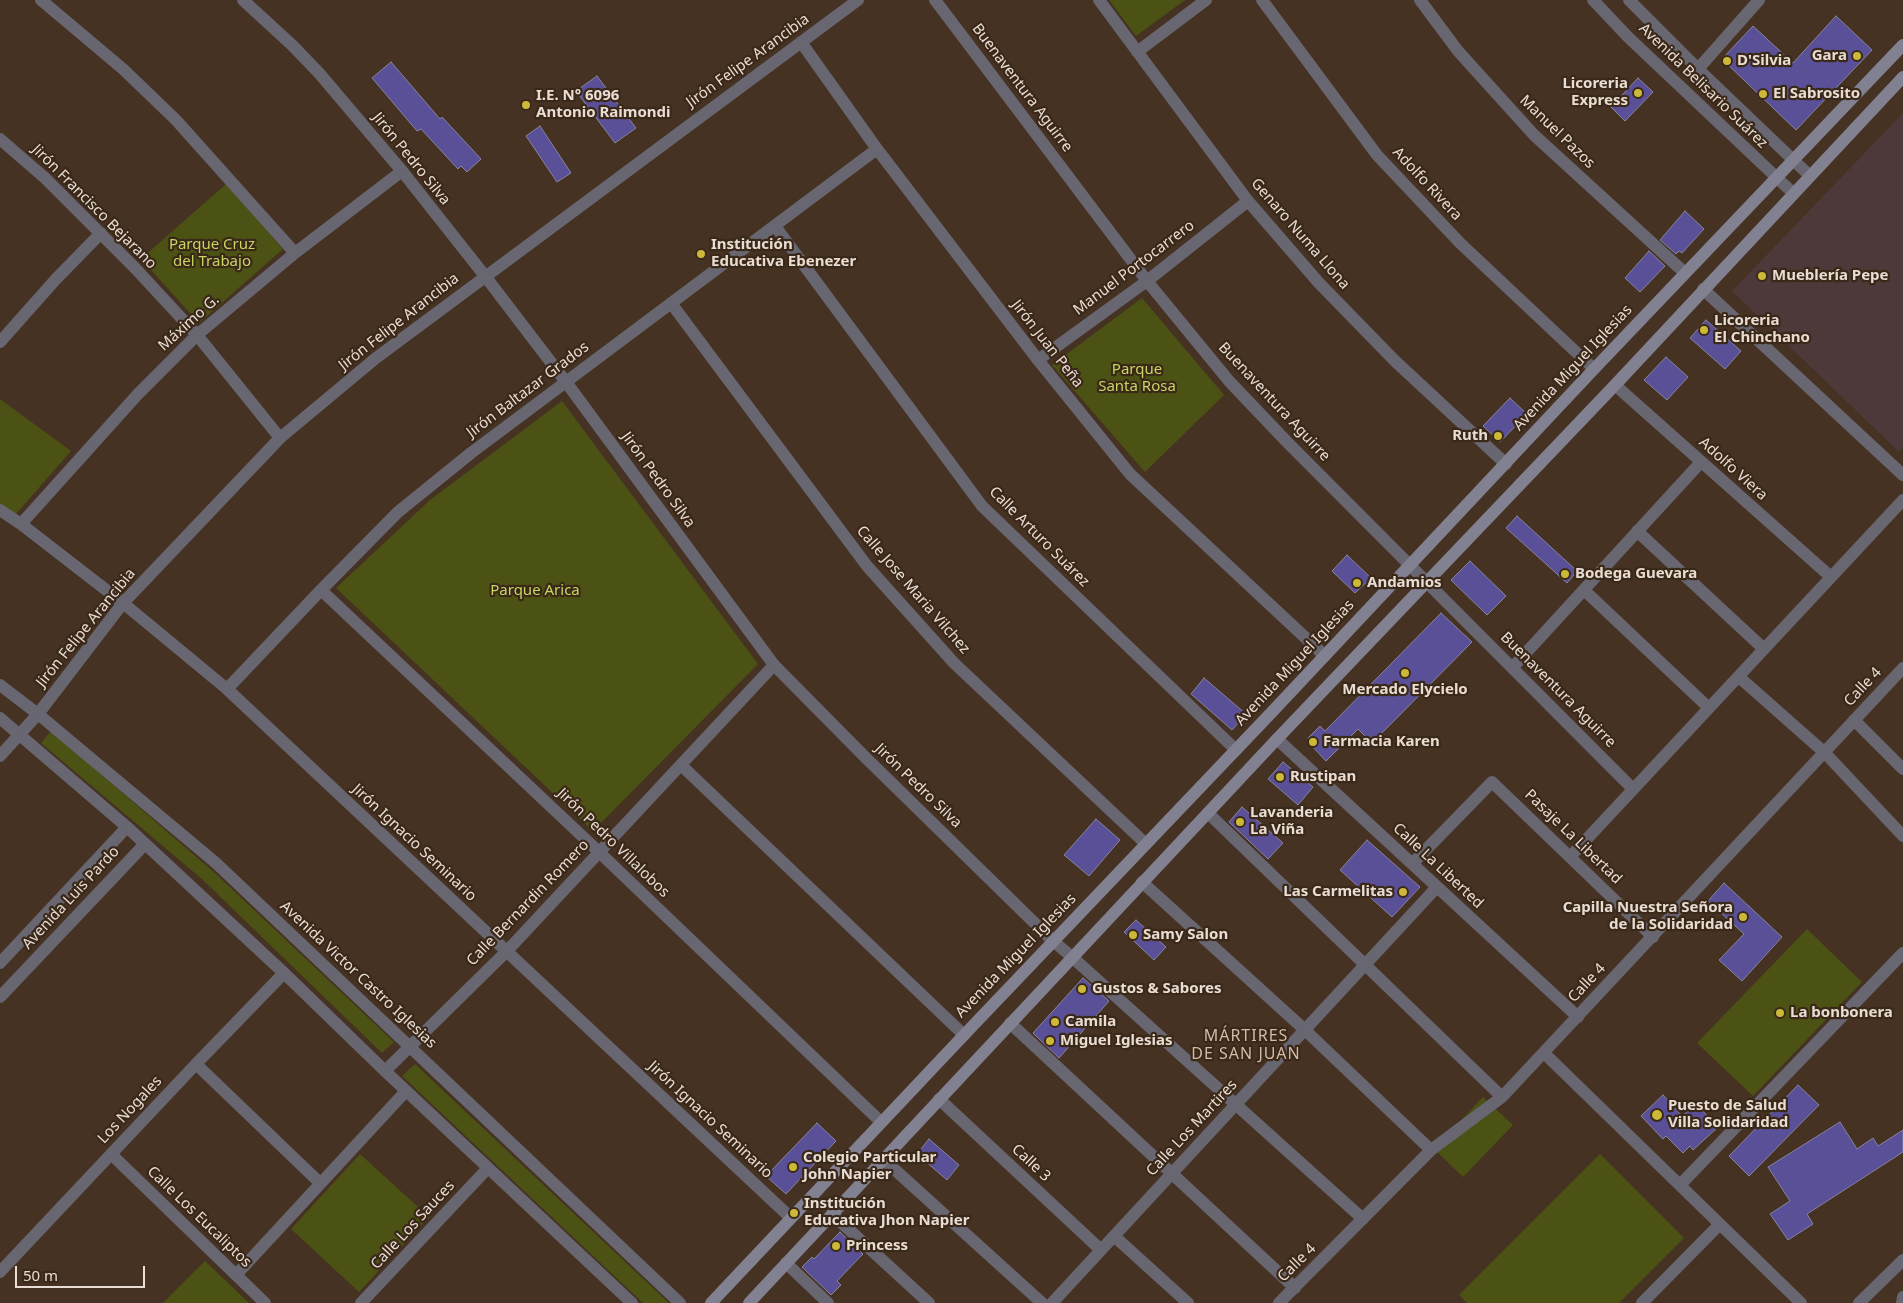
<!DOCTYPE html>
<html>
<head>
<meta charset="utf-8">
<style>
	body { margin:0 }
	#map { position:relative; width:1903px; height:1303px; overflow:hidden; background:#453222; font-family:"Noto Sans",sans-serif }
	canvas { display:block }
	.scale { position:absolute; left:15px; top:1266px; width:130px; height:22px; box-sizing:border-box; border:2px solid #e9dcd3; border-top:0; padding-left:6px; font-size:15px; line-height:18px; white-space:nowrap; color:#e9dcd3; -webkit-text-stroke:4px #3a2819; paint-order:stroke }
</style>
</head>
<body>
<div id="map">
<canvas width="1903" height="1303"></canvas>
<div class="scale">50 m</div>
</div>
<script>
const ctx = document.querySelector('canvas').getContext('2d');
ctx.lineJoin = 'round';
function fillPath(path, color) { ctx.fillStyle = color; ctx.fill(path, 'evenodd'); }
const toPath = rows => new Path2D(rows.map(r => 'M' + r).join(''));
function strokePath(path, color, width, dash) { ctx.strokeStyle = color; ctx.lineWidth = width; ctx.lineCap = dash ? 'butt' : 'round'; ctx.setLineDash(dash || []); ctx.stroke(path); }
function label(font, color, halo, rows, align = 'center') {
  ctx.font = font + ' "Noto Sans",sans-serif'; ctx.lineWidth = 4.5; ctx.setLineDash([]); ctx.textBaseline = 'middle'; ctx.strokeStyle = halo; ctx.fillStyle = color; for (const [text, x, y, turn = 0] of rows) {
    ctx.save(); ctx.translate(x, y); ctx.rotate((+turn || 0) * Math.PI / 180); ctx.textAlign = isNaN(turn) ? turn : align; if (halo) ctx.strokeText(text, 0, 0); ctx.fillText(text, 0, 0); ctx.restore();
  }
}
const commercial = toPath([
	[1903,113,1903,447,1899,452,1732,291]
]);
const green = toPath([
	[1109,0,1185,0,1136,36],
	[226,184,283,249,199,323,141,259],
	[1142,298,1224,395,1145,472,1052,365],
	[0,399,71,451,16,514,0,503],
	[562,401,758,664,593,831,336,588,430,500],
	[51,731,216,874,394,1042,382,1053,203,880,41,743],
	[1807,929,1862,982,1753,1096,1697,1043],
	[415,1064,669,1303,643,1303,402,1076],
	[1483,1097,1513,1125,1463,1177,1434,1149],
	[360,1154,429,1217,359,1292,291,1229],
	[1600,1154,1684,1238,1619,1303,1467,1303,1459,1295],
	[205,1261,249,1303,163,1303]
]);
const building = toPath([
	[1836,16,1872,50,1796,130,1722,59,1753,26,1793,63,1836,16],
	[391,62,440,119,442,117,481,159,467,172,461,166,458,169,421,129,417,131,372,78,391,62],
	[597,76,636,128,615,143,576,91,597,76],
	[1638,78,1653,92,1625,121,1611,107,1638,78],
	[540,126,571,173,557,182,526,136,540,126],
	[1685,211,1704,229,1682,253,1679,251,1676,254,1660,240,1685,211],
	[1649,251,1665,266,1640,292,1625,278,1649,251],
	[1706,320,1741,351,1725,369,1690,338,1706,320],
	[1666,357,1688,377,1667,400,1644,380,1666,357],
	[1510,398,1527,414,1500,442,1483,426,1510,398],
	[1517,516,1577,571,1567,583,1506,528,1517,516],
	[1347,555,1371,578,1355,593,1332,571,1347,555],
	[1470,561,1506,596,1487,615,1451,580,1470,561],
	[1441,613,1472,642,1372,743,1358,729,1326,761,1310,744,1308,738,1320,726,1325,731,1441,613],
	[1204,678,1246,714,1232,730,1191,694,1204,678],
	[1283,762,1313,787,1298,805,1268,779,1283,762],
	[1242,807,1283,843,1268,859,1229,822,1242,807],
	[1096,819,1120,840,1089,876,1064,855,1096,819],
	[1367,840,1420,887,1392,917,1340,870,1367,840],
	[1724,883,1782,937,1742,981,1719,960,1744,934,1708,901,1724,883],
	[1136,920,1166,947,1154,960,1124,932,1136,920],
	[1083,978,1109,1001,1059,1058,1033,1033,1083,978],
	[1798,1085,1819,1105,1749,1176,1729,1156,1798,1085],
	[1663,1095,1682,1116,1696,1104,1718,1127,1693,1150,1690,1146,1683,1153,1666,1136,1663,1139,1641,1116,1663,1095],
	[1840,1122,1857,1149,1873,1138,1878,1146,1903,1130,1903,1152,1807,1214,1813,1224,1788,1240,1770,1214,1790,1201,1768,1167,1840,1122],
	[817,1123,836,1141,786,1194,766,1176,817,1123],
	[929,1139,959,1165,947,1180,917,1154,929,1139],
	[840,1232,863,1254,837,1281,841,1285,831,1295,802,1267,812,1257,814,1259,840,1232]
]);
const minor = toPath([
	[41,0,123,69,176,120,295,253],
	[935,0,1147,281,1229,381,1287,442,1633,789],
	[1099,0,1248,201,1319,283,1395,361,1506,464],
	[1262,0,1377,155,1460,243,1594,369],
	[1420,0,1458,51,1534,135,1685,273],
	[801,42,877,149,1038,360,1130,474,1325,656],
	[1137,52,1206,0],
	[1698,69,1759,0],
	[0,139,45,178,135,268,197,335,280,438],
	[775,226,982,506,1236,750],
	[1703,289,1903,475],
	[671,303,867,566,954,663,1146,844],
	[0,342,56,279,101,233],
	[1038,360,1147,281,1248,201],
	[1615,385,1831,577],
	[0,510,21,524,123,603,227,689,791,1218],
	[21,524,138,394,197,335,295,253,402,171],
	[1637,531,1764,649],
	[321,590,599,852,881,1122],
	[1584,590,1709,708],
	[1513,667,1701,462],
	[1739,677,1825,753,1903,836],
	[227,689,321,590,398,512,471,453,877,149],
	[1854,720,1903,769],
	[1277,739,1578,1017],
	[0,756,38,714,123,603,280,438,376,358,858,0],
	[681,765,964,1035],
	[1208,813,1502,1097],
	[1570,857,1903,500],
	[1412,864,1492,782,1653,937],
	[1142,882,1305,1030,1431,1150],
	[1072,957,1363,1219],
	[0,963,127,827],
	[0,997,145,844],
	[1010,1023,1295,1288],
	[1544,1053,1801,1303],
	[196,1064,320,1183],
	[385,1071,507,951,774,665],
	[939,1099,1101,1250],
	[111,1154,265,1303],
	[883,1159,1042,1303],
	[1680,1185,1903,953],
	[832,1214,929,1303],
	[1114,1236,1188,1303],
	[786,1263,828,1303],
	[0,1272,196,1064,284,973],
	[236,1275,406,1091],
	[361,1303,488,1168],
	[1052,1303,1437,887],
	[1279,1303,1431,1150,1502,1097,1903,668],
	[1642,1303,1720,1224],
	[1859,1303,1903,1260]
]);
const tertiary = toPath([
	[243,0,292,45,319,73,402,171,485,276,566,382,774,665,866,758,1053,941,1072,957],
	[1593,0,1628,37,1793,193],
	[1629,0,1698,69,1810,176],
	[0,685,38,714,216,863,680,1303],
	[0,718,127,827,284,973,385,1071,632,1303],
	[1902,1303,1903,1297]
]);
const secondary = toPath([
	[711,1303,964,1035,1271,713,1594,369,1903,45],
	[749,1303,1277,739,1615,385,1903,77]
]);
const markers = [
	[1857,56,5,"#ccb939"],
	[1727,61,5,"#ccb939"],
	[1638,93,5,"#ccb939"],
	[1763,94,5,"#ccb939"],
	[526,105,5,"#ccb939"],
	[701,254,5,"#ccb939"],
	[1762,276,5,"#ccb939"],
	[1704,330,5,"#ccb939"],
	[1498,436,5,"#ccb939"],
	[1565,574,5,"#ccb939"],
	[1357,583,5,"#ccb939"],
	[1405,673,5,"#ccb939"],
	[1313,742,5,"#ccb939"],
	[1280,777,5,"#ccb939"],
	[1240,822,5,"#ccb939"],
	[1403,892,5,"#ccb939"],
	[1743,917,5,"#ccb939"],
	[1133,935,5,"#ccb939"],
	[1082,989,5,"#ccb939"],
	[1780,1013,5,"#ccb939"],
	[1055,1022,5,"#ccb939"],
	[1050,1041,5,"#ccb939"],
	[1657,1115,6,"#ccb939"],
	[793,1167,5,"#ccb939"],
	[794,1213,5,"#ccb939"],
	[836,1246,5,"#ccb939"]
];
const poiNames = [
	["Gara",1847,56,"right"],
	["D'Silvia",1737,61],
	["Licoreria",1628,84,"right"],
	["Express",1628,101,"right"],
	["El Sabrosito",1773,94],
	["I.E. N° 6096",536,96],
	["Antonio Raimondi",536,113],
	["Institución",711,245],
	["Educativa Ebenezer",711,262],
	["Mueblería Pepe",1772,276],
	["Licoreria",1714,321],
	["El Chinchano",1714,338],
	["Ruth",1488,436,"right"],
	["Bodega Guevara",1575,574],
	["Andamios",1367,583],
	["Mercado Elycielo",1405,690,"center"],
	["Farmacia Karen",1323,742],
	["Rustipan",1290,777],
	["Lavanderia",1250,813],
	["La Viña",1250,830],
	["Las Carmelitas",1393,892,"right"],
	["Capilla Nuestra Señora",1733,908,"right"],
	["de la Solidaridad",1733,925,"right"],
	["Samy Salon",1143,935],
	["Gustos & Sabores",1092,989],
	["La bonbonera",1790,1013],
	["Camila",1065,1022],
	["Miguel Iglesias",1060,1041],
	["Puesto de Salud",1668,1106],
	["Villa Solidaridad",1668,1123],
	["Colegio Particular",803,1158],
	["John Napier",803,1175],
	["Institución",804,1204],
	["Educativa Jhon Napier",804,1221],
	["Princess",846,1246]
];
const streetNames = [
	["Jirón Felipe Arancibia",748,61,-36],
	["Avenida Belisario Suárez",1703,86,44],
	["Buenaventura Aguirre",1022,88,53],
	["Manuel Pazos",1557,132,44],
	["Jirón Pedro Silva",411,159,51],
	["Adolfo Rivera",1427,184,47],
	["Jirón Francisco Bejarano",94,207,45],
	["Genaro Numa Llona",1300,234,49],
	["Manuel Portocarrero",1134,268,-37],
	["Jirón Felipe Arancibia",399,322,-38],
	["Máximo G.",189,323,-42],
	["Jirón Juan Peña",1047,344,52],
	["Avenida Miguel Iglesias",1573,368,-47],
	["Jirón Baltazar Grados",528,390,-37],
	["Buenaventura Aguirre",1274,402,47],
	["Adolfo Viera",1733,469,42],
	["Jirón Pedro Silva",658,480,54],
	["Calle Arturo Suárez",1039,537,45],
	["Calle Jose Maria Vilchez",913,590,49],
	["Jirón Felipe Arancibia",86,628,-51],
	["Avenida Miguel Iglesias",1295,663,-47],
	["Calle 4",1863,687,-47],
	["Buenaventura Aguirre",1558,690,45],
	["Jirón Pedro Silva",918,786,44],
	["Pasaje La Libertad",1573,837,44],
	["Jirón Ignacio Seminario",414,843,43],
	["Jirón Pedro Villalobos",613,843,44],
	["Calle La Liberted",1438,866,43],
	["Avenida Luis Pardo",71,898,-47],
	["Calle Bernardin Romero",528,903,-46],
	["Avenida Miguel Iglesias",1016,956,-46],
	["Avenida Victor Castro Iglesias",358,975,43],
	["Calle 4",1587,983,-47],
	["Los Nogales",130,1110,-47],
	["Jirón Ignacio Seminario",710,1120,43],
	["Calle Los Martires",1192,1128,-47],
	["Calle 3",1031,1163,43],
	["Calle Los Eucaliptos",199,1217,44],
	["Calle Los Sauces",413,1225,-47],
	["Calle 4",1297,1263,-45]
];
const parkNames = [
	["Parque Cruz",212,245],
	["del Trabajo",212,262],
	["Parque",1137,370],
	["Santa Rosa",1137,387],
	["Parque Arica",535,591]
];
const neighbourhoodNames = [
	["MÁRTIRES",1246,1036],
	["DE SAN JUAN",1246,1054]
];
fillPath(commercial, '#4d383a');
fillPath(green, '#4b5214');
fillPath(building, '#5a5097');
strokePath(building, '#86849e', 1);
strokePath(minor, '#676671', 12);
strokePath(tertiary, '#676671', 12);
strokePath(secondary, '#828192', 12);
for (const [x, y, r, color] of markers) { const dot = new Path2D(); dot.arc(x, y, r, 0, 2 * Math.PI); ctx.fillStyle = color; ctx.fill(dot); strokePath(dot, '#3a2819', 2); }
label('bold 15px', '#e9dcd3', '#3a2819', poiNames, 'left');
label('15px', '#e9dcd3', '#3a2819', streetNames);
label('15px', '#c7d561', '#3a2819', parkNames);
ctx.letterSpacing = '1px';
label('16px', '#d3bba8', '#3a2819', neighbourhoodNames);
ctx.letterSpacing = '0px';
</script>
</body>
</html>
